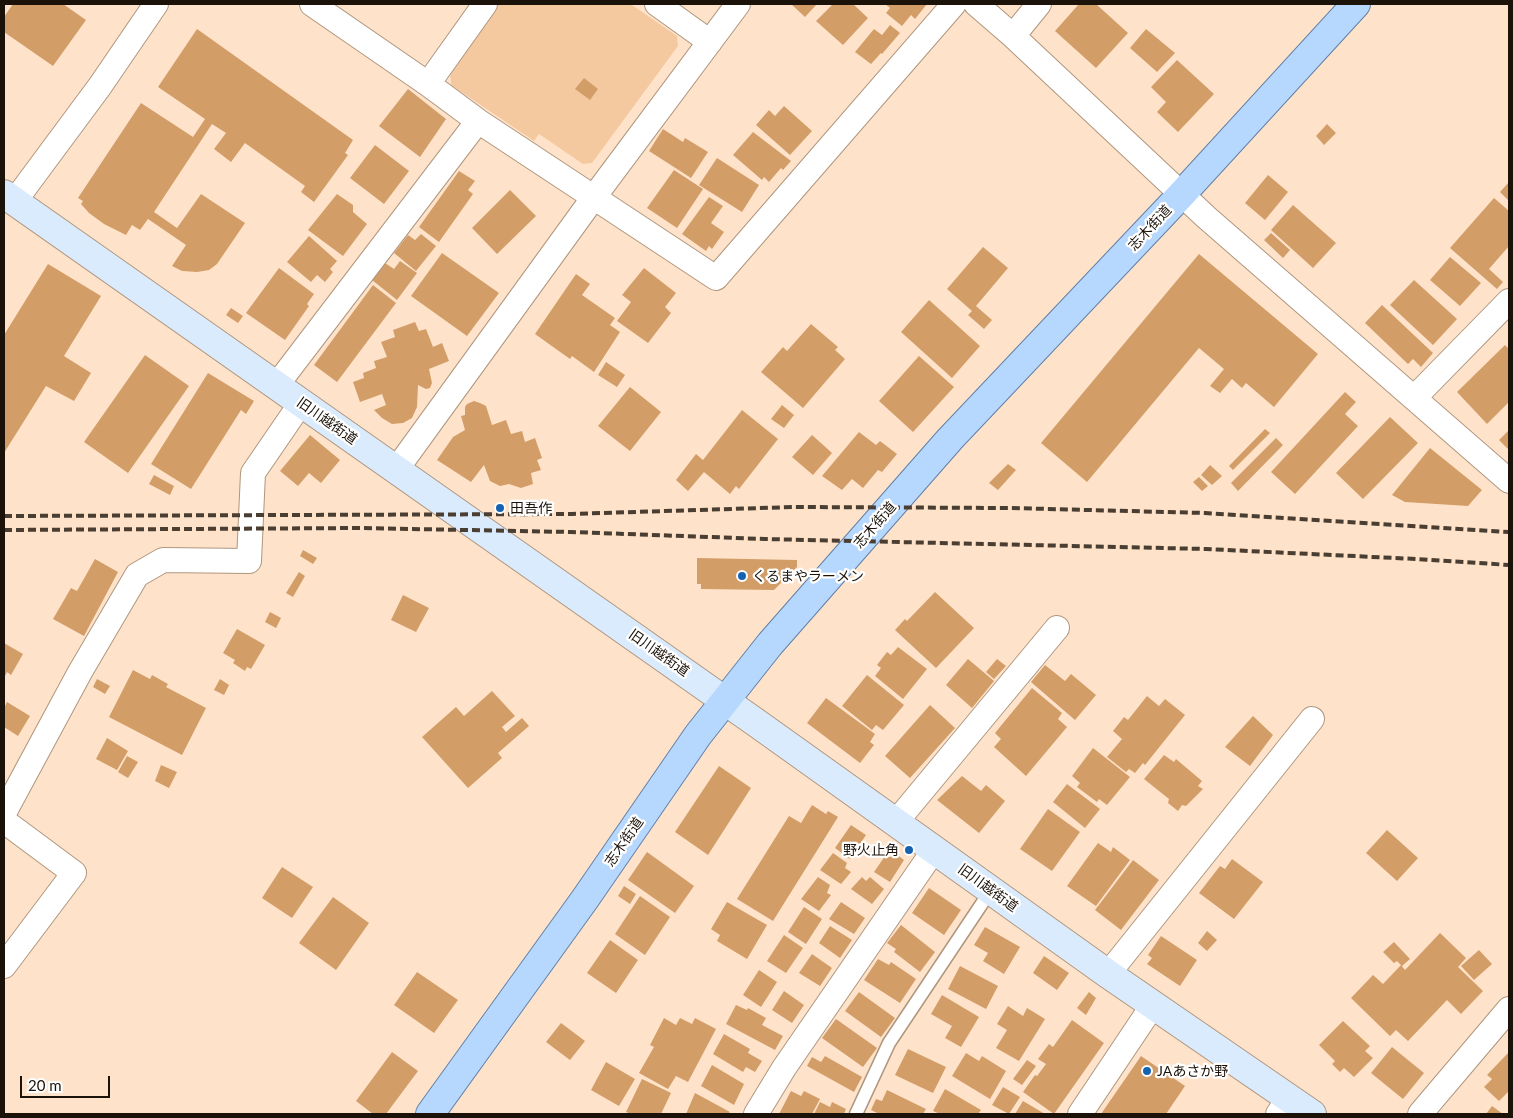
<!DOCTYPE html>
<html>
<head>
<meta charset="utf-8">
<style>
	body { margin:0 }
	#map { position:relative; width:1513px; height:1118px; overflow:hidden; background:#fee3ca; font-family:Lato,sans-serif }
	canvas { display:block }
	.frame { position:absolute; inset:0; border:5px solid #1b1209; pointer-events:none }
	.scale { position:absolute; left:20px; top:1076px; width:90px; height:22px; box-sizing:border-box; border:2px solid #1b1209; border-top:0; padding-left:6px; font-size:15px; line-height:18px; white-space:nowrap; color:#1b1209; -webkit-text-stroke:4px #fff; paint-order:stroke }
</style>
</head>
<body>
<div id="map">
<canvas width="1513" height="1118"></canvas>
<div class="frame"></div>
<div class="scale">20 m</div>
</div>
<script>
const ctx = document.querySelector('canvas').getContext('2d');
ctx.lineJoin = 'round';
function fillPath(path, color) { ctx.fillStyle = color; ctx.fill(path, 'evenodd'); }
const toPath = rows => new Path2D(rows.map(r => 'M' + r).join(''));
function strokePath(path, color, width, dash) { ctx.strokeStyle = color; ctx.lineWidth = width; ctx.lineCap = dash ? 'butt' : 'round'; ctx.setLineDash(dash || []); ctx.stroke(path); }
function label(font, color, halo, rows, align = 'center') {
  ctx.font = font + ' Lato,"Noto Sans JP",sans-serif'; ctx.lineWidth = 4.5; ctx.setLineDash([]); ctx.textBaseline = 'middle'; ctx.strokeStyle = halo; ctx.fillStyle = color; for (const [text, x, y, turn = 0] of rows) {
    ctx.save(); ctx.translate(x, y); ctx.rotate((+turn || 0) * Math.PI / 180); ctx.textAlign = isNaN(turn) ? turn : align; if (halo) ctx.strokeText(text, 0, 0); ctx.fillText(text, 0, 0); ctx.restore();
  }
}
const green = toPath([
	[495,4,632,4,632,5,677,36,678,46,592,163,583,164,539,134,534,141,451,85,450,68]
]);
const building = toPath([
	[13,4,63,4,86,20,53,66,4,32,4,17],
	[791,4,817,4,805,17],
	[833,4,847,4,849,5,853,4,868,18,843,45,816,21],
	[885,4,927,4,915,19,911,15,902,26,886,13,890,8],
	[1079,4,1096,4,1128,33,1096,68,1055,31],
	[890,25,900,33,882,54,881,53,871,64,855,52,874,29,882,35],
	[197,29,353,140,345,153,348,155,314,202,301,192,305,186,245,143,231,162,214,149,226,133,212,124,154,212,177,228,201,194,245,223,217,264,209,270,197,272,182,271,172,266,186,245,148,219,140,230,132,225,126,235,104,224,89,213,81,204,83,201,78,198,141,103,193,137,205,119,158,87],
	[1146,29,1175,53,1157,72,1130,48],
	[1177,60,1214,94,1178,132,1157,112,1166,102,1151,87],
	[584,78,598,89,590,100,575,89],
	[408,89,446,119,420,157,379,126],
	[784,106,812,131,790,155,756,125,769,110,775,116],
	[1327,124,1336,133,1324,145,1316,136],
	[663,129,683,142,685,138,708,152,691,178,649,151],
	[753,132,791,161,783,170,781,168,769,182,764,177,762,180,733,155],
	[375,145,409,171,384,204,350,178],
	[717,158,759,185,742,212,699,185],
	[674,170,703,189,677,228,647,208],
	[459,171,475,181,468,190,473,194,439,242,419,227],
	[1268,175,1288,192,1265,220,1245,203],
	[1509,182,1509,201,1500,192],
	[510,190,536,216,497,254,472,228],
	[337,194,353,205,353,212,367,224,343,256,308,230],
	[709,197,723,206,711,223,724,232,712,249,709,246,706,251,682,234],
	[1494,198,1509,211,1509,246,1489,269,1503,282,1497,289,1450,248],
	[1293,205,1336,243,1313,268,1271,230],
	[1271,233,1290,250,1283,258,1264,240],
	[421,234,436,246,416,271,394,253,408,235,415,240],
	[309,236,337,261,330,269,333,272,325,282,317,275,311,282,287,262],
	[983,247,1008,268,976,306,992,320,984,329,968,315,972,311,947,289],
	[442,253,499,293,467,336,411,296],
	[1199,254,1318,354,1274,407,1246,383,1242,388,1232,379,1220,393,1210,386,1224,369,1199,348,1087,482,1041,443],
	[1450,257,1481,283,1460,306,1430,280],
	[400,261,417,273,397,300,372,280,385,263,394,269],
	[48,264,101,296,64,356,91,373,74,401,46,386,4,453,4,335],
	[279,268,314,294,307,304,309,306,285,340,246,313],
	[644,268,676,293,665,307,671,313,648,343,617,321,631,302,622,295],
	[576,274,590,284,582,295,615,318,610,325,620,332,594,372,572,356,570,359,535,334],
	[1414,280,1457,319,1433,345,1390,305],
	[373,285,396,303,337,382,314,365],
	[929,300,980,346,952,378,901,332],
	[1382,305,1433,353,1421,367,1413,359,1408,364,1365,323],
	[231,308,243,316,238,323,226,315],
	[415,322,419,331,426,329,433,347,442,343,449,361,429,369,432,383,430,388,426,389,418,385,417,407,412,418,403,423,392,424,382,418,374,410,386,405,382,394,360,402,353,382,364,378,363,373,376,368,374,361,387,357,381,342,395,337,393,330],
	[811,324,838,347,835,350,845,359,803,408,761,372,783,347,787,351],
	[1505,345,1509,349,1509,402,1487,424,1457,392],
	[145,355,189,386,128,473,84,442],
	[919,356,954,387,913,432,879,401],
	[606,362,625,375,617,387,598,375],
	[208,373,254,401,246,414,241,410,191,489,151,464],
	[630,387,661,412,630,451,598,426],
	[1345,392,1356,402,1345,414,1358,426,1295,494,1271,472],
	[474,401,480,403,486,406,492,425,506,420,511,434,522,431,525,442,535,438,542,458,537,460,541,470,531,473,533,484,521,488,509,484,500,486,490,481,484,465,471,482,437,460,453,437,465,430,461,416,465,415,465,407,467,404],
	[782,405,794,415,784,428,771,419],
	[742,410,778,439,739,489,736,486,730,494,704,472,688,491,676,480,696,454,703,460],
	[1390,417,1418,443,1363,499,1336,473],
	[1265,429,1270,433,1233,470,1229,466],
	[1509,430,1509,450,1499,440],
	[859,432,876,445,880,441,897,454,882,472,878,470,863,488,852,479,842,490,822,476],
	[310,435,340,460,321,483,309,473,298,486,280,471],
	[812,435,832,453,813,475,792,457],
	[1276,438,1283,445,1238,491,1231,483],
	[1430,448,1482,490,1468,506,1405,502,1392,495],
	[1008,464,1016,470,998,490,989,483],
	[1210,465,1222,476,1212,485,1201,475],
	[154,475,174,486,170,495,149,484],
	[1199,477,1208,486,1202,491,1193,482],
	[303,550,317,558,313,564,300,556],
	[697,558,797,560,797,567,774,590,701,589,701,584,697,584],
	[95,559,118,572,84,636,53,619,71,588,77,591],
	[299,572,305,576,293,597,286,593],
	[935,592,974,628,936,668,895,630,905,619,907,621],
	[403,595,429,608,416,632,391,620],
	[270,612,281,618,276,628,265,622],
	[237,629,265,645,251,669,247,667,245,671,233,663,235,660,223,653],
	[4,643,23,654,11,675,7,672,4,678],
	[898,647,927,669,903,699,875,676,881,668,877,665,887,652,891,655],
	[968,659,994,681,972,708,946,685],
	[997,659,1006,666,994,679,986,672],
	[1045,665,1065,681,1071,674,1096,695,1075,720,1031,682],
	[133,670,150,679,152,675,168,684,166,687,206,708,182,755,109,717],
	[867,675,904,705,883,730,876,725,872,730,842,706],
	[97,679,110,686,105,694,93,687],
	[220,679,229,685,224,695,214,690],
	[1032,688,1062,713,1058,719,1067,727,1026,776,994,747,1001,739,995,733],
	[492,691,515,716,502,727,506,732,522,718,529,726,498,753,502,758,468,788,422,737,456,707,464,716],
	[1147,696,1159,706,1165,699,1185,715,1145,765,1143,763,1135,773,1129,769,1126,772,1107,757,1122,739,1113,731,1124,717,1128,720],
	[826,698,875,734,870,742,874,745,860,763,807,723],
	[7,702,30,716,18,736,4,727,4,708],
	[930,705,955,728,910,778,885,756],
	[1253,716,1273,735,1250,766,1225,747],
	[107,738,128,751,117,770,96,759],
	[1093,748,1130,777,1107,805,1099,799,1097,802,1077,787,1080,783,1072,776],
	[1164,755,1174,762,1176,759,1202,781,1198,786,1203,789,1186,806,1182,805,1178,811,1168,803,1169,799,1144,779],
	[127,756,138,762,128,778,118,772],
	[161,765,177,772,169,788,155,781],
	[719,766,751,788,708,855,675,832],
	[962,776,981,791,986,785,1005,801,979,833,937,800],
	[1067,784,1100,809,1085,828,1053,802],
	[812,805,826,814,828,811,838,817,773,921,737,899,789,816,801,823],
	[1048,809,1080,832,1052,871,1020,849],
	[851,825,866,835,850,859,835,848],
	[1387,830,1418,858,1397,881,1366,853],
	[1098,843,1111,852,1113,847,1130,860,1096,906,1067,886],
	[647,852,694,886,675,913,628,880],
	[833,853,847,863,845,868,851,872,841,884,820,870],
	[895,853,904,860,890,882,874,872,885,856,891,857],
	[1232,859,1263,882,1234,919,1199,893,1220,866,1225,869],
	[1133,860,1159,880,1121,930,1095,910],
	[282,867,313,887,292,918,262,898],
	[818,877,830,885,827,893,831,895,819,911,801,899],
	[862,877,866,881,870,877,884,889,872,904,851,889],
	[624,886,636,894,630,904,618,896],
	[929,888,961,910,944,935,912,913],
	[640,896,670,917,645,955,615,934],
	[333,897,369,923,336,970,299,943],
	[727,902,767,925,747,959,717,941,720,935,711,929],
	[841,902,865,918,854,934,829,919],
	[804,907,822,919,806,944,788,932],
	[901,925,935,952,920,972,894,952,896,949,887,943],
	[830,926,852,940,840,958,819,943],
	[985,927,1020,947,1004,974,983,961,988,953,974,945],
	[1207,931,1217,940,1207,951,1198,943],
	[1440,933,1466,958,1458,967,1483,991,1461,1014,1447,1000,1408,1041,1396,1030,1390,1036,1351,998,1373,975,1383,984,1401,965,1405,970],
	[784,935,803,948,786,973,767,961],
	[1161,936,1197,960,1180,986,1147,964,1152,958,1148,955],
	[610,940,638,960,616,993,587,973],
	[1394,942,1410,959,1402,966,1397,961,1394,963,1383,952],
	[1479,950,1492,964,1474,980,1461,966],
	[812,954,832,968,820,986,799,973],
	[1044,956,1069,973,1057,990,1033,973],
	[878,959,889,965,891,962,916,979,900,1003,864,980],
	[960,966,998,986,986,1009,948,989],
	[759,970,777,982,761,1007,743,995],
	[417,972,458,1000,434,1033,394,1005],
	[784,991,804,1005,792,1023,772,1010],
	[859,992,895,1018,881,1037,845,1011],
	[1089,992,1096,998,1086,1015,1077,1008],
	[942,995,979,1017,961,1047,945,1038,952,1026,931,1014],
	[736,1005,747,1010,748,1008,766,1018,762,1025,783,1036,775,1050,726,1024],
	[1008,1006,1023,1016,1027,1008,1045,1019,1019,1061,996,1048,1007,1030,997,1024],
	[664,1018,676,1025,680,1018,692,1024,695,1018,716,1029,688,1082,676,1076,668,1089,639,1073,654,1047,650,1045],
	[836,1019,877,1048,863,1067,822,1038],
	[1072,1020,1104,1043,1054,1114,1023,1092,1035,1075,1037,1076,1046,1064,1038,1059,1049,1044,1053,1047],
	[1343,1021,1370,1046,1365,1051,1373,1058,1354,1077,1344,1068,1340,1072,1332,1064,1335,1061,1319,1045],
	[561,1023,585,1041,570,1060,546,1042],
	[724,1034,750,1049,748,1053,762,1061,755,1072,746,1067,743,1072,713,1054],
	[1392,1047,1424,1073,1403,1099,1371,1073],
	[908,1049,946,1067,933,1093,895,1075],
	[392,1052,418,1071,386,1114,373,1114,356,1101],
	[966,1053,979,1061,982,1056,1006,1071,990,1099,952,1076],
	[1508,1053,1509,1091,1499,1101,1484,1087,1492,1079,1487,1075],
	[825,1056,862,1077,854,1092,807,1066,812,1057,821,1062],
	[1141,1056,1185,1086,1166,1114,1101,1114],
	[1027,1060,1036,1066,1022,1085,1013,1079],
	[606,1062,635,1079,619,1106,591,1090],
	[712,1065,744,1084,734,1105,701,1086],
	[642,1079,671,1093,661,1114,631,1114,626,1112],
	[1003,1087,1020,1097,1009,1114,992,1105],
	[945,1089,981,1110,978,1114,940,1114,933,1111],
	[887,1090,926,1109,923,1114,879,1114,871,1110,876,1099,882,1101],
	[791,1091,801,1096,804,1091,820,1099,812,1114,779,1114],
	[695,1093,730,1112,728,1114,686,1114],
	[1023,1101,1045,1114,1015,1114],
	[820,1102,830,1107,832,1102,846,1109,844,1114,814,1114],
	[1492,1106,1503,1114,1486,1114]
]);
const service = toPath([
	[856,1114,889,1043,991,890]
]);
const minor = toPath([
	[312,4,428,84,478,121,716,278,954,4],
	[657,4,710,42],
	[976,4,1013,36,1206,217,1509,481],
	[1013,36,1039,4],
	[428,84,485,4],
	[14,202,100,86,156,4],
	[276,386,478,121],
	[1414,398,1509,301],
	[396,470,594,197,738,4],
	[4,813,80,672,137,575,163,560,249,561,253,473,301,403],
	[4,821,74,873,4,966],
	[896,822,1057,628],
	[1108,974,1312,719],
	[756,1114,784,1068,934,850],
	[1080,1114,1153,1005],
	[1278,1114,1289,1098],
	[1420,1114,1509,1009]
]);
const secondary = toPath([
	[4,194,758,724,1108,974,1312,1114]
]);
const primary = toPath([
	[430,1114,585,899,698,735,770,644,950,439,1181,195,1356,4]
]);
const rail = toPath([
	[4,516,572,514,793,507,1011,508,1205,513,1509,532],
	[4,530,360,528,571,532,765,539,1206,549,1416,559,1509,565]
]);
const markers = [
	[500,508,5,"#1562b1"],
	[742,576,5,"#1562b1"],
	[909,850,5,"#1562b1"],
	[1147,1071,5,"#1562b1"]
];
const streetNames = [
	["志木街道",1150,228,-47],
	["旧川越街道",327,421,35],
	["志木街道",875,525,-49],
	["旧川越街道",659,653,35],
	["志木街道",624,842,-55],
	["旧川越街道",988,888,36]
];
const poiNames = [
	["田吾作",510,508],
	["くるまやラーメン",752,576],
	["野火止角",899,850,"right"],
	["JAあさか野",1157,1071]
];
fillPath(green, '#f4c9a0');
fillPath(building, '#d39d68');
strokePath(service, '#af967e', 15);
strokePath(minor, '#af967e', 26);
strokePath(secondary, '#af967e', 30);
strokePath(primary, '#6180a8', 30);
strokePath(service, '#fff', 12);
strokePath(minor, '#fff', 24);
strokePath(secondary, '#dbebfe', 28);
strokePath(primary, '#b6d7fe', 28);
strokePath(rail, '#4a3d31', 4, [8, 4]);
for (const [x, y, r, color] of markers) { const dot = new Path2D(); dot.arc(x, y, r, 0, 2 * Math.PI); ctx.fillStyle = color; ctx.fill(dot); strokePath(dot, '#fff', 2); }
label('14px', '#1b1209', '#fff', streetNames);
label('14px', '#1b1209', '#fff', poiNames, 'left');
</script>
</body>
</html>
